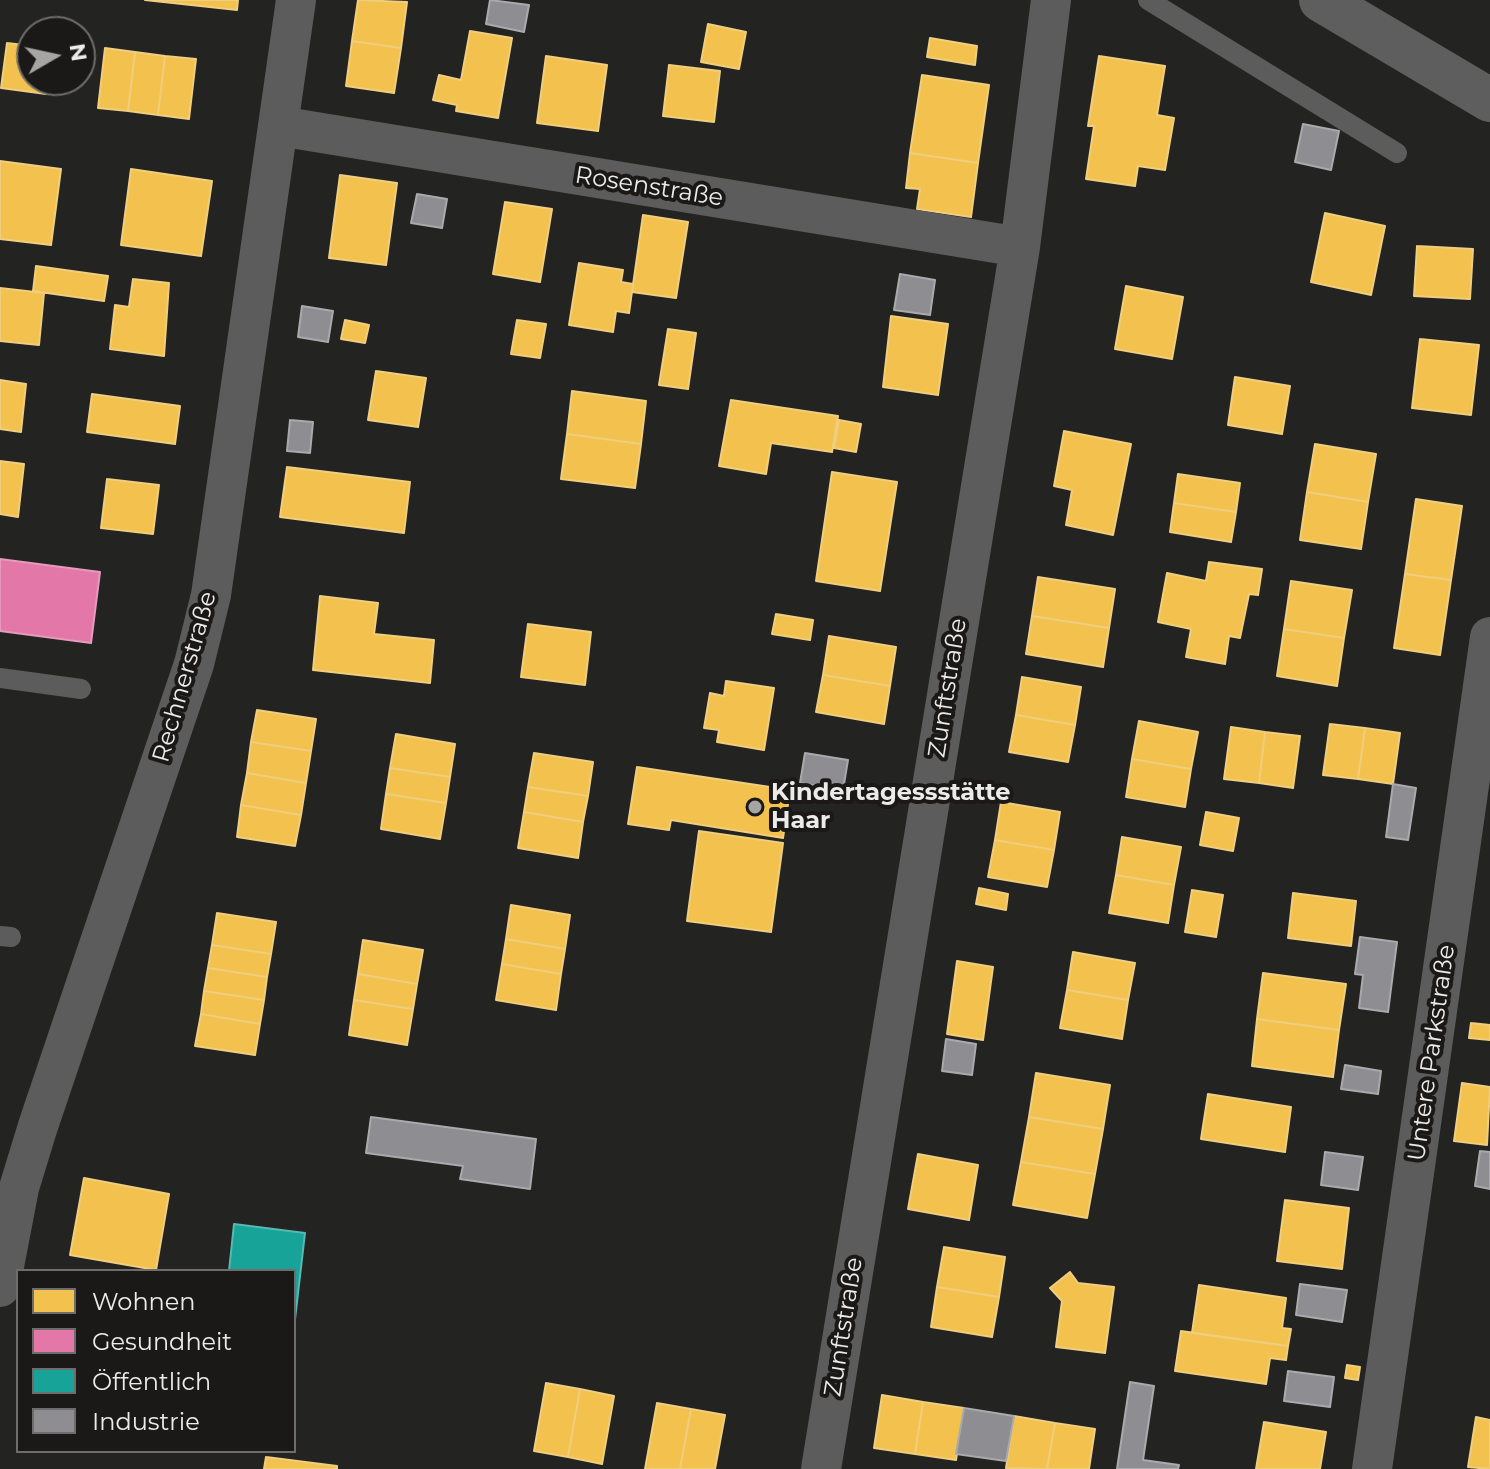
<!DOCTYPE html>
<html>
<head>
<meta charset="utf-8">
<style>
	body { margin:0 }
	#map { position:relative; width:1490px; height:1469px; overflow:hidden; background:#232322; font-family:Montserrat,sans-serif }
	canvas { display:block }
	.legend { position:absolute; left:16px; top:1269px; width:280px; height:184px; box-sizing:border-box; background:#1b1917; border:2px solid #6f6d6b; margin:0; padding:10px 14px; list-style:none; font-size:24px; color:#ecebea }
	.legend li { display:flex; align-items:center; gap:16px; height:40px }
	.legend b { width:40px; border:2px solid #6f6d6b }
	.north { position:absolute; left:16px; top:16px; width:80px; height:80px; box-sizing:border-box; background:#1b1917; border:2px solid #6f6d6b; border-radius:50%; rotate:81deg; font-size:22px; font-weight:700; line-height:32px; text-align:center; color:#ecebea }
	.north::after { content:''; display:block; margin:auto; width:28px; height:36px; background:#a6a5a4; clip-path:polygon(50% 0,100% 100%,50% 72%,0 100%) }
</style>
</head>
<body>
<div id="map">
<canvas width="1490" height="1469"></canvas>
<ul class="legend">
<li><b style="height:22px;background:#f2c14e"></b>Wohnen</li>
<li><b style="height:22px;background:#e377a8"></b>Gesundheit</li>
<li><b style="height:22px;background:#17a398"></b>Öffentlich</li>
<li><b style="height:22px;background:#8d8d92"></b>Industrie</li>
</ul>
<div class="north">N</div>
</div>
<script>
const context = document.querySelector('canvas').getContext('2d');
context.lineJoin = 'round';
function fillPath(path, color) { context.fillStyle = color; context.fill(path, 'evenodd'); }
const poly = rows => new Path2D(rows.map(r => 'M' + r).join(''));
function strokePath(path, color, width, dash) { context.strokeStyle = color; context.lineWidth = width; context.lineCap = dash ? 'butt' : 'round'; context.setLineDash(dash || []); context.stroke(path); }
function write(font, color, halo, rows, align = 'center') {
  context.font = font + ' Montserrat,sans-serif'; context.lineWidth = 8; context.setLineDash([]); context.textBaseline = 'middle'; context.strokeStyle = halo; context.fillStyle = color; for (const [text, x, y, turn = 0] of rows) {
    context.save(); context.translate(x, y); context.rotate((+turn || 0) * Math.PI / 180); context.textAlign = isNaN(turn) ? turn : align; if (halo) context.strokeText(text, 0, 0); context.fillText(text, 0, 0); context.restore();
  }
}
const homes = poly([
	[145,0,238,0,237,10,145,0],
	[358,0,407,2,401,48,352,41,358,0],
	[708,24,746,32,739,69,701,62,708,24],
	[470,31,512,38,498,118,456,111,457,105,433,100,439,75,461,80,470,31],
	[930,38,977,46,975,65,927,57,930,38],
	[352,41,401,48,394,93,346,86,352,41],
	[7,43,32,46,32,80,48,80,46,94,1,88,7,43],
	[105,48,135,52,128,111,98,108,105,48],
	[135,52,165,56,158,115,128,111,135,52],
	[165,56,196,59,189,119,158,115,165,56],
	[546,56,607,65,598,131,537,123,546,56],
	[1099,56,1165,66,1157,115,1174,118,1165,170,1138,166,1135,186,1086,179,1094,126,1088,126,1099,56],
	[669,65,720,71,714,122,663,116,669,65],
	[922,75,989,85,978,163,910,153,922,75],
	[910,153,978,163,971,217,917,209,920,189,906,188,910,153],
	[0,161,61,169,51,245,0,239,0,161],
	[131,169,212,181,201,256,121,245,131,169],
	[340,175,397,183,386,265,329,258,340,175],
	[505,202,552,209,540,282,493,274,505,202],
	[1325,213,1385,226,1371,295,1311,282,1325,213],
	[643,215,688,222,676,298,632,292,643,215],
	[1417,246,1473,249,1470,299,1414,296,1417,246],
	[579,263,623,270,621,282,633,284,629,313,616,311,613,332,569,325,579,263],
	[36,266,108,276,104,301,33,291,36,266],
	[133,279,169,283,164,356,110,349,115,305,129,307,133,279],
	[1126,286,1183,297,1172,359,1115,349,1126,286],
	[0,288,44,293,39,345,0,341,0,288],
	[891,316,948,324,938,395,883,387,891,316],
	[345,320,369,325,365,343,341,339,345,320],
	[517,320,546,324,540,358,511,354,517,320],
	[668,329,696,333,688,389,659,385,668,329],
	[1420,339,1479,345,1471,415,1412,408,1420,339],
	[376,371,426,378,418,427,368,420,376,371],
	[1235,377,1290,386,1282,434,1228,425,1235,377],
	[0,380,26,384,21,432,0,429,0,380],
	[572,391,646,401,641,444,567,434,572,391],
	[92,394,180,406,175,444,87,432,92,394],
	[731,400,838,416,832,452,771,443,766,474,719,466,731,400],
	[839,420,861,424,856,452,834,448,839,420],
	[1064,431,1131,444,1113,535,1066,525,1072,490,1054,486,1064,431],
	[567,434,641,444,635,488,561,479,567,434],
	[1315,444,1376,454,1368,502,1307,492,1315,444],
	[0,461,24,464,18,517,0,514,0,461],
	[287,467,410,482,404,533,280,517,287,467],
	[832,472,897,482,880,591,816,581,832,472],
	[1178,474,1240,483,1236,512,1174,503,1178,474],
	[107,479,159,485,153,534,101,528,107,479],
	[1307,492,1368,502,1361,549,1300,540,1307,492],
	[1416,499,1462,506,1451,580,1405,574,1416,499],
	[1174,503,1236,512,1231,542,1170,532,1174,503],
	[1209,562,1262,569,1258,595,1249,594,1240,638,1229,636,1225,664,1186,657,1191,629,1158,622,1167,573,1206,581,1209,562],
	[1405,574,1451,580,1440,655,1394,648,1405,574],
	[1038,577,1115,589,1109,628,1032,616,1038,577],
	[1291,581,1352,590,1344,638,1284,629,1291,581],
	[320,596,378,603,374,634,434,640,430,683,313,670,320,596],
	[776,614,813,620,810,640,772,634,776,614],
	[1032,616,1109,628,1103,667,1026,654,1032,616],
	[528,624,591,632,585,685,521,677,528,624],
	[1284,629,1344,638,1337,686,1277,676,1284,629],
	[829,636,896,647,890,686,823,675,829,636],
	[823,675,890,686,884,724,816,712,823,675],
	[1022,677,1081,687,1075,725,1016,715,1022,677],
	[726,681,774,688,764,750,717,742,719,730,704,728,710,693,724,696,726,681],
	[257,710,316,719,311,751,251,742,257,710],
	[1016,715,1075,725,1068,762,1009,752,1016,715],
	[1139,721,1198,732,1191,769,1132,759,1139,721],
	[1330,724,1365,728,1358,779,1323,775,1330,724],
	[1231,727,1265,732,1259,783,1224,779,1231,727],
	[1365,728,1400,733,1393,784,1358,779,1365,728],
	[1265,732,1300,736,1293,788,1259,783,1265,732],
	[396,734,455,744,450,777,390,768,396,734],
	[251,742,311,751,306,783,247,773,251,742],
	[534,753,593,762,588,796,528,787,534,753],
	[1132,759,1191,769,1185,807,1126,797,1132,759],
	[637,767,790,790,783,838,671,820,669,830,628,824,637,767],
	[390,768,450,777,446,803,386,794,390,768],
	[247,773,306,783,301,815,241,805,247,773],
	[528,787,588,796,583,822,524,812,528,787],
	[386,794,446,803,440,839,381,829,386,794],
	[1001,802,1060,812,1054,850,995,840,1001,802],
	[241,805,301,815,295,846,237,837,241,805],
	[524,812,583,822,578,858,518,848,524,812],
	[1206,812,1239,818,1233,851,1200,845,1206,812],
	[699,831,783,843,771,932,687,921,699,831],
	[1122,837,1181,847,1174,885,1116,875,1122,837],
	[995,840,1054,850,1047,887,988,877,995,840],
	[1116,875,1174,885,1168,923,1109,913,1116,875],
	[979,888,1008,894,1006,910,976,904,979,888],
	[1192,890,1223,895,1216,937,1185,932,1192,890],
	[1293,893,1356,901,1351,946,1288,938,1293,893],
	[511,905,570,915,565,949,506,939,511,905],
	[217,913,276,922,271,954,212,945,217,913],
	[506,939,565,949,561,974,502,964,506,939],
	[363,940,423,950,417,984,358,974,363,940],
	[212,945,271,954,267,977,208,968,212,945],
	[1073,952,1135,963,1128,1000,1067,990,1073,952],
	[957,961,993,967,983,1040,947,1034,957,961],
	[502,964,561,974,556,1010,496,1000,502,964],
	[208,968,267,977,264,1000,204,991,208,968],
	[1263,973,1346,984,1339,1030,1257,1019,1263,973],
	[358,974,417,984,413,1009,354,1000,358,974],
	[1067,990,1128,1000,1122,1039,1060,1028,1067,990],
	[204,991,264,1000,260,1024,201,1014,204,991],
	[354,1000,413,1009,407,1045,349,1035,354,1000],
	[201,1014,260,1024,255,1055,195,1046,201,1014],
	[1257,1019,1339,1030,1333,1077,1252,1066,1257,1019],
	[1471,1023,1490,1025,1490,1040,1469,1038,1471,1023],
	[1036,1073,1110,1085,1103,1129,1029,1117,1036,1073],
	[1462,1083,1490,1087,1487,1145,1454,1141,1462,1083],
	[1208,1094,1291,1107,1285,1152,1201,1139,1208,1094],
	[1029,1117,1103,1129,1095,1174,1021,1162,1029,1117],
	[918,1154,978,1165,969,1220,908,1209,918,1154],
	[1021,1162,1095,1174,1087,1218,1013,1205,1021,1162],
	[84,1178,169,1194,156,1270,70,1255,84,1178],
	[1285,1200,1349,1208,1342,1269,1277,1261,1285,1200],
	[944,1247,1005,1257,999,1297,937,1287,944,1247],
	[1070,1272,1078,1283,1114,1287,1105,1353,1056,1347,1062,1301,1050,1288,1070,1272],
	[1199,1285,1286,1298,1282,1328,1291,1329,1288,1346,1192,1333,1199,1285],
	[937,1287,999,1297,992,1337,931,1327,937,1287],
	[1181,1331,1288,1346,1286,1360,1270,1358,1266,1384,1175,1371,1181,1331],
	[1347,1365,1360,1367,1358,1380,1345,1378,1347,1365],
	[546,1383,580,1389,568,1457,534,1451,546,1383],
	[580,1389,614,1396,602,1464,568,1457,580,1389],
	[882,1395,923,1402,915,1454,874,1448,882,1395],
	[923,1402,964,1408,956,1460,915,1454,923,1402],
	[657,1403,691,1409,680,1469,645,1469,657,1403],
	[691,1409,725,1415,715,1469,680,1469,691,1409],
	[1014,1416,1055,1423,1047,1469,1006,1468,1014,1416],
	[1476,1417,1490,1420,1490,1469,1468,1467,1476,1417],
	[1264,1422,1326,1432,1320,1469,1256,1469,1264,1422],
	[1055,1423,1095,1429,1089,1469,1047,1469,1055,1423],
	[266,1457,337,1466,337,1469,264,1469,266,1457]
]);
fillPath(homes, '#f2c14e');
strokePath(homes, '#f0ce7d', 2);
const health = poly([
	[0,559,100,572,91,643,0,631,0,559]
]);
fillPath(health, '#e377a8');
strokePath(health, '#e69abc', 2);
const public = poly([
	[234,1224,305,1233,294,1328,294,1271,229,1271,234,1224]
]);
fillPath(public, '#17a398');
strokePath(public, '#57b9b1', 2);
const industry = poly([
	[490,0,529,5,524,32,486,24,490,0],
	[1303,124,1339,131,1331,170,1295,162,1303,124],
	[417,194,447,199,442,228,411,223,417,194],
	[900,274,935,280,930,315,894,310,900,274],
	[302,306,333,311,328,342,298,337,302,306],
	[290,420,313,422,310,453,287,451,290,420],
	[805,753,848,760,843,790,800,783,805,753],
	[1393,784,1416,788,1408,840,1386,837,1393,784],
	[1360,937,1397,942,1388,1012,1359,1008,1363,975,1355,974,1360,937],
	[946,1039,976,1044,972,1075,942,1071,946,1039],
	[1345,1065,1381,1071,1378,1094,1341,1089,1345,1065],
	[371,1117,536,1139,530,1189,460,1179,463,1166,366,1153,371,1117],
	[1480,1151,1490,1152,1490,1189,1475,1186,1480,1151],
	[1325,1152,1363,1157,1358,1190,1321,1185,1325,1152],
	[1300,1284,1347,1290,1342,1322,1296,1315,1300,1284],
	[1288,1371,1334,1377,1330,1407,1284,1401,1288,1371],
	[1130,1382,1154,1386,1143,1460,1179,1465,1178,1469,1117,1469,1130,1382],
	[964,1408,1014,1416,1006,1461,956,1454,964,1408]
]);
fillPath(industry, '#8d8d92');
strokePath(industry, '#aaa9ac', 2);
strokePath(poly([
	[1148,0,1397,153],
	[0,678,81,689],
	[0,936,11,937]
]), '#5c5c5c', 20);
strokePath(poly([
	[279,126,1020,247],
	[0,1287,19,1188,38,1126,194,664,211,595,296,0],
	[821,1469,1020,247,1051,0],
	[1372,1469,1490,637]
]), '#5c5c5c', 40);
strokePath(poly([
	[1321,0,1490,100]
]), '#5e5e5e', 44);
for (const [x, y, r, color] of [
	[755,807,8,"#a6a5a4"]
]) { const dot = new Path2D(); dot.arc(x, y, r, 0, 2 * Math.PI); context.fillStyle = color; context.fill(dot); strokePath(dot, '#1b1917', 3); }
write('24px', '#ecebea', '#1b1917', [
	["Rosenstraße",649,187,9],
	["Rechnerstraße",185,677,-74],
	["Zunftstraße",948,688,-81],
	["Untere Parkstraße",1432,1053,-82],
	["Zunftstraße",844,1327,-81]
]);
write('bold 24px', '#ecebea', '#1b1917', [
	["Kindertagessstätte",771,793],
	["Haar",771,821]
], 'left');
</script>
</body>
</html>
